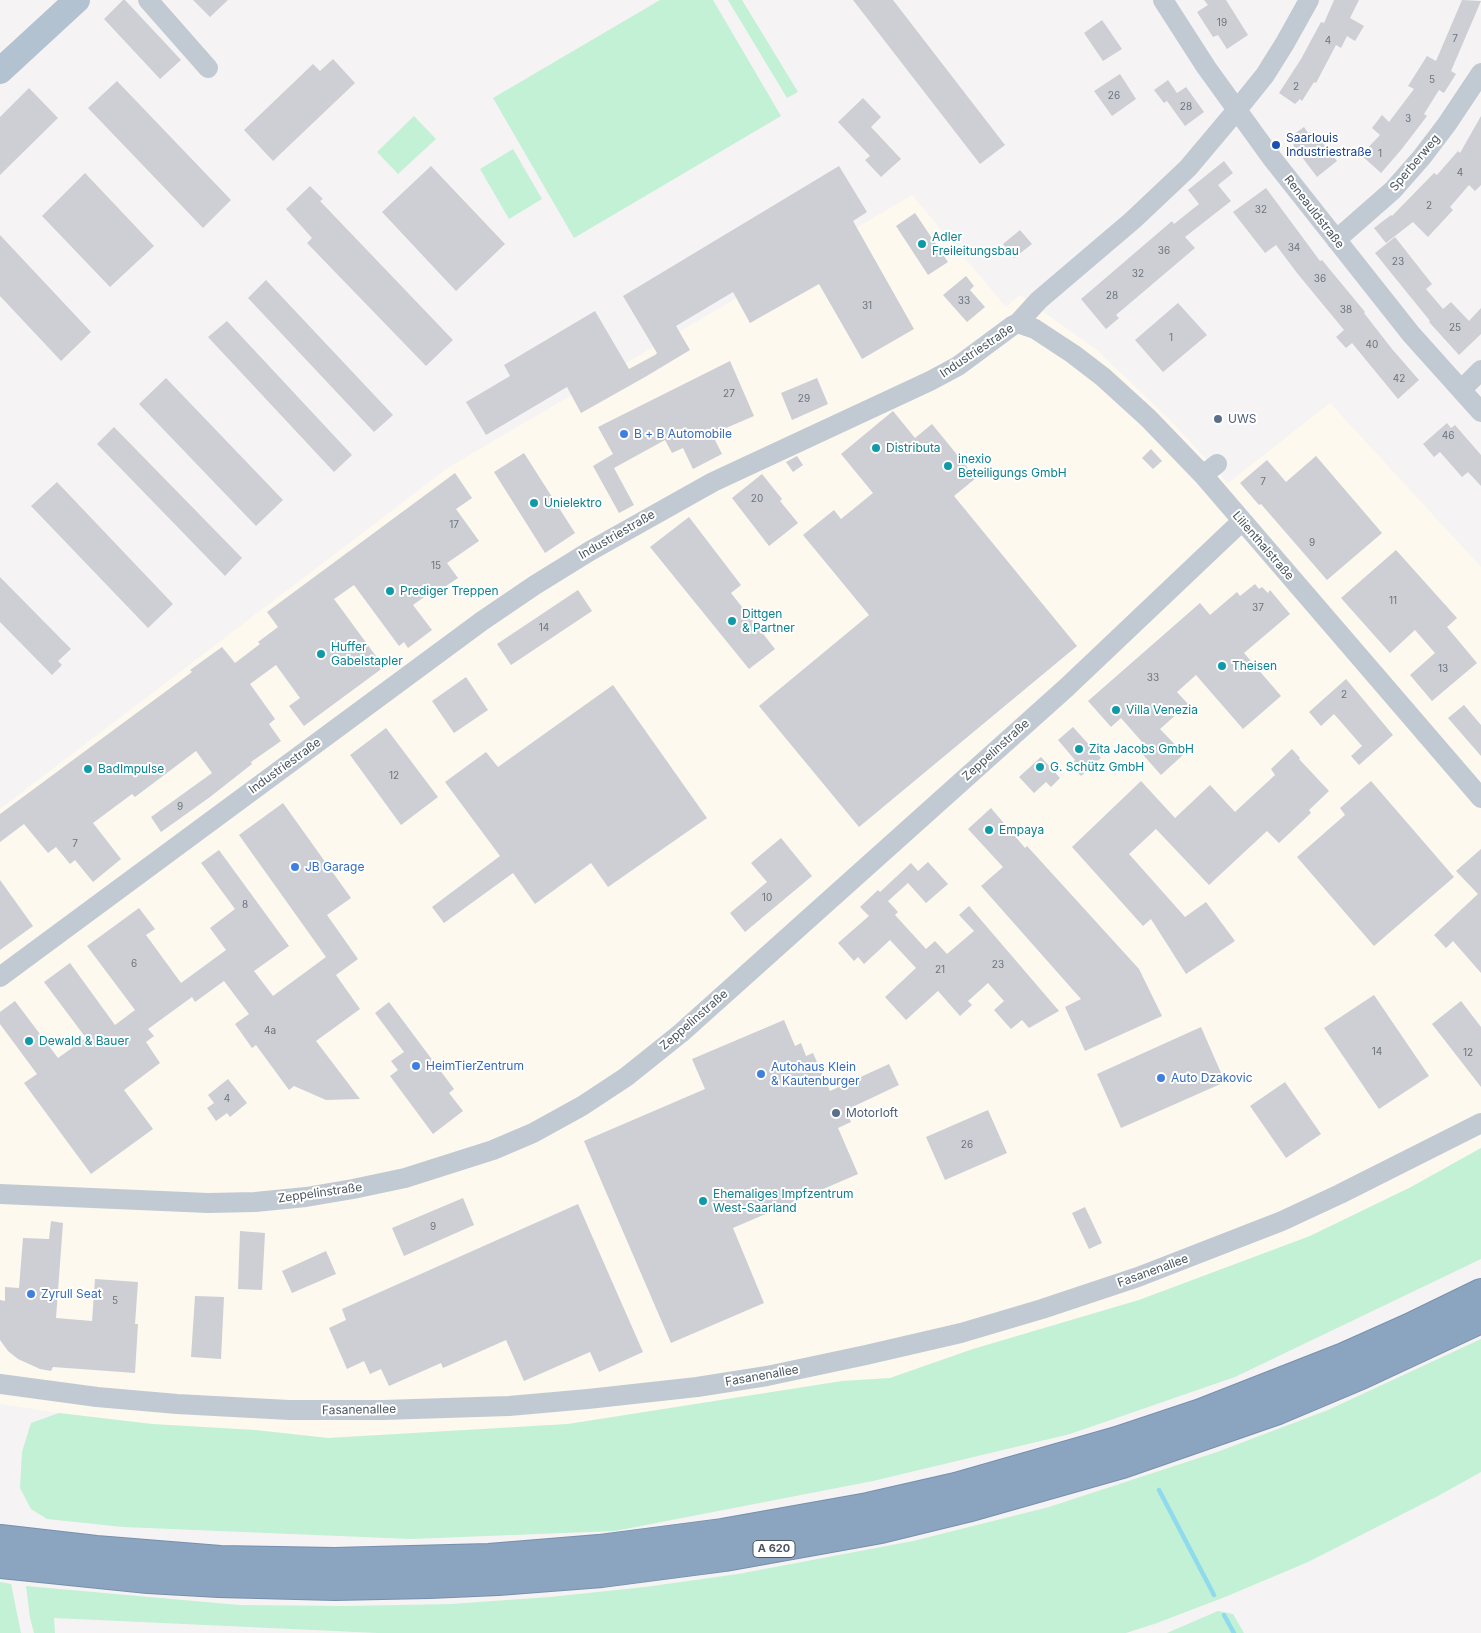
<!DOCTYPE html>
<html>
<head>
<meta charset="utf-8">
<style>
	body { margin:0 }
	canvas { display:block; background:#f5f3f3 }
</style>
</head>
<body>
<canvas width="1481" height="1633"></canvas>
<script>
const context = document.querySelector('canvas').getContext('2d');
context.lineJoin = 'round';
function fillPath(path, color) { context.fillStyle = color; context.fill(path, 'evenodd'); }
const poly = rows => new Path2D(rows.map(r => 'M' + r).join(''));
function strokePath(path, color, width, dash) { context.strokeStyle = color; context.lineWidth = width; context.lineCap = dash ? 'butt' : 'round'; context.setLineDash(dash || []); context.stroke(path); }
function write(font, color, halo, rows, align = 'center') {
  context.font = font + ' Inter,sans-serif'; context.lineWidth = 4; context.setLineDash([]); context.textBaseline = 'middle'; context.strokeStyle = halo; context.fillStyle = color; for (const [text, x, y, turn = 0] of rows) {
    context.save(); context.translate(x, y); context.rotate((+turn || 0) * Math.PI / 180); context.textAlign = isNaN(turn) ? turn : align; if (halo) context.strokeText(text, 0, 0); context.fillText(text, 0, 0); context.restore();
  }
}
fillPath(poly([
	[912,195,1006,307,1020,295,1097,350,1174,424,1228,483,1330,403,1481,567,1481,1148,1411,1187,1310,1236,1139,1300,973,1349,890,1378,842,1381,568,1424,328,1438,255,1430,152,1424,59,1413,0,1404,0,809,449,467]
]), '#fdf9ef');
fillPath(poly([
	[660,0,713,0,781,116,574,238,493,98],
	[728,0,742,0,798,92,787,98],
	[414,116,436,139,398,174,377,152],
	[513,149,542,199,509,219,480,169],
	[1481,1148,1481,1259,1235,1377,1070,1434,873,1481,615,1531,411,1539,123,1527,47,1519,31,1509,20,1488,22,1452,31,1423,59,1413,152,1424,255,1430,328,1438,568,1424,842,1381,890,1378,973,1349,1139,1300,1310,1236,1411,1187],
	[1481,1339,1481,1472,1438,1496,1308,1562,1225,1597,1157,1623,1126,1633,378,1633,54,1618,55,1633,34,1633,30,1618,26,1586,239,1605,346,1606,451,1604,550,1597,645,1587,738,1574,913,1541,1049,1507,1217,1452,1328,1410],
	[0,1582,11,1584,21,1633,0,1633],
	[1218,1611,1233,1614,1244,1633,1167,1633]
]), '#c3f1d5');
strokePath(poly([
	[1159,1490,1214,1595],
	[1224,1615,1234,1633]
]), '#90daee', 4.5);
fillPath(poly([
	[123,0,125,0,181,60,160,79,104,19],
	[193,0,228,0,210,17],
	[853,0,893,0,1005,145,980,164],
	[1204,0,1226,0,1248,35,1227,49,1218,35,1213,37,1197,12,1208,5],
	[1334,0,1359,0,1350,18,1364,26,1355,41,1347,36,1341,48,1336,45,1316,83,1314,82,1302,101,1300,99,1295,104,1279,93,1301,59,1321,22,1324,23],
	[1462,0,1481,1,1451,71,1456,74,1444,93,1439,90,1424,114,1427,116,1401,150,1381,173,1361,155,1380,135,1372,128,1382,115,1389,122,1414,89,1408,86,1427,56,1436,61],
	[1102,20,1122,49,1103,61,1084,33],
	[333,59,355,83,273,161,244,130,313,64,320,71],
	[1120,74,1136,99,1112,116,1094,91],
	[1168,80,1177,93,1186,87,1204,112,1185,126,1167,101,1164,103,1154,90],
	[117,81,231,200,203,228,88,108],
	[29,88,58,118,0,175,0,117],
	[863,98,881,117,871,127,901,159,881,177,865,160,870,156,838,122],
	[1481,116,1481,185,1475,191,1469,185,1450,207,1453,210,1428,237,1413,222,1386,243,1374,228,1391,215,1392,216,1434,173,1437,175,1458,151,1460,153],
	[1304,127,1308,133,1314,132,1337,161,1317,177,1293,145,1295,143,1290,137],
	[1224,161,1233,173,1218,185,1231,201,1185,237,1195,248,1116,315,1119,318,1106,329,1081,299,1172,221,1174,224,1199,204,1188,190],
	[431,166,505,244,456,291,382,212],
	[839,166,867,212,853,221,914,329,862,359,819,284,750,323,733,292,676,326,690,350,645,377,581,413,567,387,486,435,466,402,510,376,504,365,595,311,629,369,655,355,657,353,623,296],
	[85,173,154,246,110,287,42,216],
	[310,186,323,199,320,201,453,340,426,366,307,243,312,238,286,209],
	[1266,188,1320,261,1322,260,1365,312,1364,313,1392,349,1419,380,1398,399,1352,343,1346,348,1336,337,1344,330,1297,273,1276,245,1265,253,1233,212],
	[915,213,948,262,928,275,896,226],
	[1020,230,1032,244,1014,258,1003,244],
	[0,235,91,332,61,361,0,296],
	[1395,237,1432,284,1426,289,1443,309,1451,302,1469,321,1481,308,1481,334,1459,355,1429,322,1430,321,1375,253],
	[966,276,974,286,970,290,985,307,967,322,943,295],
	[266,280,393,415,374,432,248,298],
	[1178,303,1207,335,1163,372,1135,340],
	[227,321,352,455,334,472,208,337],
	[730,361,754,416,712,434,722,454,693,469,683,448,672,453,665,440,614,468,634,505,619,513,593,466,613,454,598,427],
	[166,378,283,500,256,526,139,404],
	[817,378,828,404,792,420,781,393],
	[893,411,915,438,932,424,976,478,954,496,1077,646,859,827,759,706,869,615,803,535,834,510,841,519,873,493,841,454],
	[1447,423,1451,428,1455,425,1481,455,1481,486,1468,472,1462,477,1440,452,1434,457,1423,444],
	[114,427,242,558,225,576,97,444],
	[1151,449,1162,461,1153,469,1142,458],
	[524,453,575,533,545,553,494,472],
	[797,456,803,465,793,472,786,462],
	[1316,456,1382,533,1327,580,1261,504,1259,505,1240,483,1267,460,1286,482],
	[455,473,472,498,456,509,479,541,447,563,458,578,440,590,438,587,413,605,432,630,408,648,404,642,399,646,354,585,334,599,384,667,304,726,289,706,300,698,276,665,250,684,275,719,269,724,281,741,251,762,252,764,210,797,161,832,151,817,212,773,196,751,135,797,132,794,93,823,121,859,93,882,75,860,70,864,56,847,48,853,24,824,0,842,0,814,192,672,190,670,222,647,235,663,260,644,258,642,278,627,267,612],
	[762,474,782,499,780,501,798,523,769,546,732,498],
	[57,482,173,604,148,628,31,506],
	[689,517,741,585,731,593,775,649,749,669,650,547],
	[1396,550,1457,618,1447,627,1477,663,1432,701,1410,675,1435,653,1415,630,1390,653,1341,598],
	[0,577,71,649,58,661,62,665,52,675,0,622],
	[1255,584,1259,589,1262,587,1268,593,1270,590,1290,614,1244,653,1281,696,1243,729,1196,675,1177,692,1188,704,1160,729,1184,754,1161,775,1137,748,1143,743,1121,718,1111,727,1088,701,1200,603,1210,615,1237,592,1240,596],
	[578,590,592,611,511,665,497,644],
	[466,677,488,710,454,733,432,701],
	[1346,679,1393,735,1359,765,1351,756,1362,746,1334,714,1321,726,1309,712],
	[613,685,707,818,608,887,591,863,535,904,513,873,444,923,432,907,500,856,445,782,486,752,498,767],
	[1464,705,1481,725,1481,756,1448,718],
	[1073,727,1101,758,1081,776,1071,764,1075,760,1058,740],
	[386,728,438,797,401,825,350,755],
	[1292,749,1300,758,1299,759,1329,791,1309,810,1311,813,1279,843,1267,831,1209,885,1156,829,1129,854,1185,917,1206,902,1235,941,1186,974,1151,919,1143,926,1072,847,1141,781,1175,818,1210,785,1235,812,1275,775,1271,769],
	[1041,757,1060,778,1051,787,1046,782,1034,793,1019,777],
	[1371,781,1454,877,1374,946,1297,857,1345,815,1340,808],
	[283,803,351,898,327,915,358,959,336,975,360,1009,316,1041,360,1099,326,1100,294,1086,289,1090,256,1045,252,1048,235,1024,249,1014,224,981,195,1002,192,997,148,1029,154,1036,146,1042,160,1063,124,1090,153,1129,91,1174,24,1083,37,1074,0,1024,0,1012,15,1001,58,1058,86,1038,44,982,70,963,115,1025,135,1010,87,946,139,908,155,929,146,935,181,983,226,950,210,928,235,909,201,863,219,850,289,946,254,971,273,996,326,957,239,835],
	[991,808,1025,848,1027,846,1139,969,1162,1016,1085,1051,1065,1007,1081,999,981,886,1003,867,968,829],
	[781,838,812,876,745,932,730,913,767,882,751,863],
	[1481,849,1481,973,1453,941,1446,948,1434,935,1478,894,1456,871],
	[928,862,948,884,926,903,908,883,888,901,898,912,895,915,926,949,935,941,947,954,974,931,959,915,969,906,1059,1011,1029,1028,1022,1020,1011,1029,994,1010,1004,1001,988,983,968,1001,972,1005,960,1016,938,991,906,1020,885,997,916,968,890,940,864,964,858,957,854,961,838,943,869,916,860,907,878,890,880,892,911,863,918,871],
	[0,880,33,926,0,950],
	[1374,995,1429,1076,1379,1109,1324,1028],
	[1461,1001,1481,1027,1481,1087,1432,1024],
	[389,1002,454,1089,449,1093,463,1111,433,1134,390,1076,398,1070,391,1061,404,1052,375,1013],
	[784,1020,795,1046,801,1043,806,1056,813,1053,830,1091,889,1064,899,1085,846,1110,851,1122,838,1128,858,1174,733,1228,764,1303,671,1343,584,1141,705,1089,692,1059],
	[1201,1027,1225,1082,1121,1128,1097,1074],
	[228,1079,247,1103,230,1117,227,1113,216,1121,207,1108,214,1103,208,1095],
	[1285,1082,1321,1134,1286,1158,1250,1106],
	[988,1110,1007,1153,945,1180,926,1137],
	[463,1198,474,1225,404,1256,392,1228],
	[578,1204,643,1352,599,1372,590,1352,524,1381,506,1340,443,1368,441,1363,389,1386,381,1369,370,1374,364,1361,347,1369,329,1328,346,1320,342,1309],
	[1085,1207,1102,1243,1089,1249,1072,1213],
	[51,1221,63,1223,56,1318,92,1321,95,1279,138,1282,135,1324,138,1324,135,1373,53,1367,51,1371,40,1369,18,1359,8,1351,0,1340,0,1300,5,1301,5,1287,19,1288,23,1238,49,1239],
	[240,1231,265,1233,262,1290,238,1289],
	[326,1251,336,1274,292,1293,282,1271],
	[195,1296,224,1297,221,1359,191,1357]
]), '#cdcfd5');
const highway = poly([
	[0,1539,96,1550,220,1560,334,1562,489,1558,599,1549,722,1533,868,1507,956,1487,1117,1441,1201,1413,1344,1357,1409,1328,1481,1293],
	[0,1564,148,1579,219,1583,335,1586,429,1584,498,1581,602,1573,725,1557,881,1529,967,1508,1122,1464,1278,1410,1361,1375,1481,1319]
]);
strokePath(highway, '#7690ad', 30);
strokePath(poly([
	[148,0,208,68],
	[1163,0,1206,67,1271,157,1411,334,1481,412],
	[1336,240,1393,190,1422,157,1447,124,1481,73],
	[1018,323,1035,329,1073,354,1103,377,1148,418,1203,475,1481,798],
	[1461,390,1481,370],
	[1203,475,1217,464],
	[0,977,482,621,535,585,590,551,713,482,930,381,958,366,1012,326,1018,323,1039,300,1133,220,1188,168,1236,111,1265,75,1285,43,1309,0],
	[0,1194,208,1203,255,1202,306,1197,353,1189,405,1178,493,1150,533,1133,582,1106,626,1077,681,1033,1066,688,1241,522],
	[0,1384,97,1397,177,1404,289,1410,383,1410,509,1406,588,1399,697,1387,767,1376,866,1355,961,1333,1042,1309,1138,1277,1282,1221,1340,1194,1481,1123]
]), '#c1cad2', 20);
strokePath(poly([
	[0,71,77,0]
]), '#b3c2d1', 26);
strokePath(highway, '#8ba5c1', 28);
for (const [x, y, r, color] of [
	[1276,145,5,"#1a4fb4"],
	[922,244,5,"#0f9aa8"],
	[1218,419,5,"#5c6f8a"],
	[624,434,5,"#3f7fe0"],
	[876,448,5,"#0f9aa8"],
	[948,466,5,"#0f9aa8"],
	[534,503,5,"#0f9aa8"],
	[390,591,5,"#0f9aa8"],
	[732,621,5,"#0f9aa8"],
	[321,654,5,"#0f9aa8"],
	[1222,666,5,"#0f9aa8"],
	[1116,710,5,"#0f9aa8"],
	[1079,749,5,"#0f9aa8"],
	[1040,767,5,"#0f9aa8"],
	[88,769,5,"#0f9aa8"],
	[989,830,5,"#0f9aa8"],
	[295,867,5,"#3f7fe0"],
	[29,1041,5,"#0f9aa8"],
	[416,1066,5,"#3f7fe0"],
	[761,1074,5,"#3f7fe0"],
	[1161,1078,5,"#3f7fe0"],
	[836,1113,5,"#5c6f8a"],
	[703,1201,5,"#0f9aa8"],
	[31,1294,5,"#3f7fe0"]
]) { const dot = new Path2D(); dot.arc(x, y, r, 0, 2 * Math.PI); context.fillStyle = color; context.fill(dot); strokePath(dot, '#fff', 2); }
write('10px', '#6b747e', null, [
	["19",1222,23],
	["7",1455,39],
	["4",1328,41],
	["5",1432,80],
	["2",1296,87],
	["26",1114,96],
	["28",1186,107],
	["3",1408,119],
	["1",1380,154],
	["4",1460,173],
	["2",1429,206],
	["32",1261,210],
	["34",1294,248],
	["36",1164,251],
	["23",1398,262],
	["32",1138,274],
	["36",1320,279],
	["28",1112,296],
	["33",964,301],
	["31",867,306],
	["38",1346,310],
	["25",1455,328],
	["1",1171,338],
	["40",1372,345],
	["42",1399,379],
	["27",729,394],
	["29",804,399],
	["46",1448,436],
	["7",1263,482],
	["20",757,499],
	["17",454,525],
	["9",1312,543],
	["15",436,566],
	["11",1393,601],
	["37",1258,608],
	["14",544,628],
	["13",1443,669],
	["33",1153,678],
	["2",1344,695],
	["12",394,776],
	["9",180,807],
	["7",75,844],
	["10",767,898],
	["8",245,905],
	["6",134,964],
	["23",998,965],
	["21",940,970],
	["4a",270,1031],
	["14",1377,1052],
	["12",1468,1053],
	["4",227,1099],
	["26",967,1145],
	["9",433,1227],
	["5",115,1301]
]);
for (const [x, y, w] of [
	[774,1549,42]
]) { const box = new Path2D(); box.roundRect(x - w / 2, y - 8.5, w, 17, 4); context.fillStyle = '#fff'; context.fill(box); strokePath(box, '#4a5661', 1); }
write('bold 11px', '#4a5661', null, [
	["A 620",774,1549]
]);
write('12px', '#164399', '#fff', [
	["Saarlouis",1286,138],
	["Industriestraße",1286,152]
], 'left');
write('12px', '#4a5661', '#fff', [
	["Sperberweg",1415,163,-50],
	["Reneauldstraße",1314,212,52],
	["Industriestraße",977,351,-34],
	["Industriestraße",617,535,-30],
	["Lilienthalstraße",1263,546,49],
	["Zeppelinstraße",996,750,-42],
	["Industriestraße",285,766,-36],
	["Zeppelinstraße",694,1020,-41],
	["Zeppelinstraße",320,1193,-8],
	["Fasanenallee",1153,1271,-20],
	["Fasanenallee",762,1376,-10],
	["Fasanenallee",359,1410,-1]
]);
write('12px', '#0d838f', '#fff', [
	["Adler",932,237],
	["Freileitungsbau",932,251],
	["Distributa",886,448],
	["inexio",958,459],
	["Beteiligungs GmbH",958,473],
	["Unielektro",544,503],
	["Prediger Treppen",400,591],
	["Dittgen",742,614],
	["& Partner",742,628],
	["Huffer",331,647],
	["Gabelstapler",331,661],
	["Theisen",1232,666],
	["Villa Venezia",1126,710],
	["Zita Jacobs GmbH",1089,749],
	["G. Schütz GmbH",1050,767],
	["BadImpulse",98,769],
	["Empaya",999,830],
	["Dewald & Bauer",39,1041],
	["Ehemaliges Impfzentrum",713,1194],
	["West-Saarland",713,1208]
], 'left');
write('12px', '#4e5e75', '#fff', [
	["UWS",1228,419],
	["Motorloft",846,1113]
], 'left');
write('12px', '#366cbe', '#fff', [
	["B + B Automobile",634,434],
	["JB Garage",305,867],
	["HeimTierZentrum",426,1066],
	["Autohaus Klein",771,1067],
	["& Kautenburger",771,1081],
	["Auto Dzakovic",1171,1078],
	["Zyrull Seat",41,1294]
], 'left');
</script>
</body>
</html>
